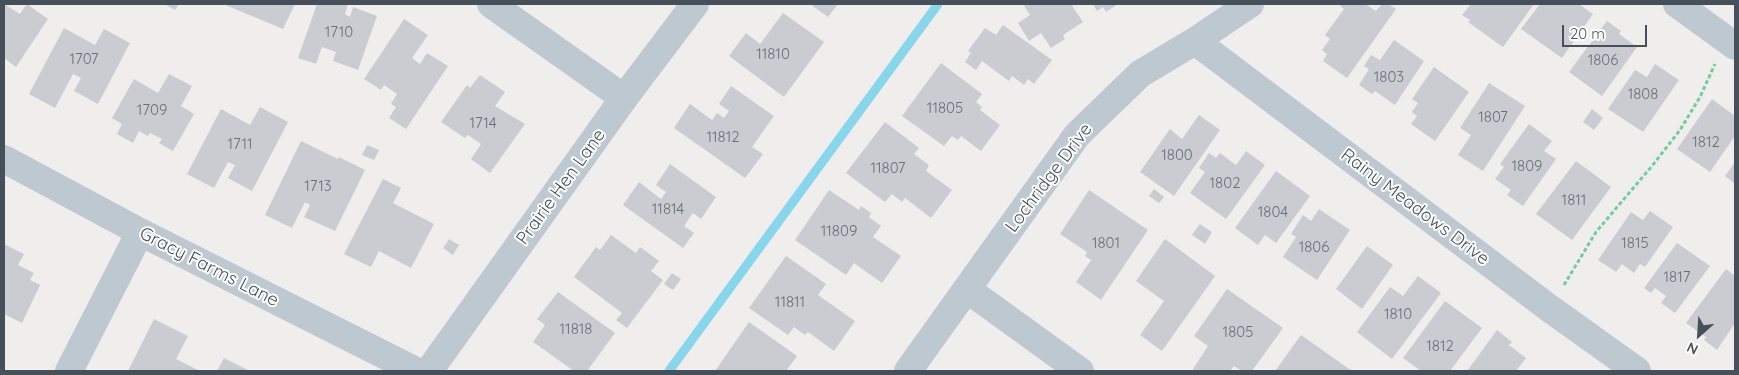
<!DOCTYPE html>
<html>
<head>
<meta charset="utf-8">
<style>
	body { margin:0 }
	#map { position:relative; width:1739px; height:375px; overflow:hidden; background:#f0eded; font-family:Quicksand,sans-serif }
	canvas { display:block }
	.frame { position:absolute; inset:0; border:5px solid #46505a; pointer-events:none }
	.north { position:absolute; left:1674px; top:310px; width:50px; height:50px; -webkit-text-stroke:4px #fff; paint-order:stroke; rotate:206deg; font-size:14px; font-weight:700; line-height:20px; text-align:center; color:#46505a }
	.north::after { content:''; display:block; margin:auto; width:18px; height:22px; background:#46505a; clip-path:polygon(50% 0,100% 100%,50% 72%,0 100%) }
	.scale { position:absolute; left:1562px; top:25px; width:85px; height:22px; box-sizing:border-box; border:2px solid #46505a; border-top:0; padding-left:6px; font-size:15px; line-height:18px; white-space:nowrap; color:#46505a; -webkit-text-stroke:4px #fff; paint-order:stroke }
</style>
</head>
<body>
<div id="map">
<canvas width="1739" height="375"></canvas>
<div class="frame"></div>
<div class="north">N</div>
<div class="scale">20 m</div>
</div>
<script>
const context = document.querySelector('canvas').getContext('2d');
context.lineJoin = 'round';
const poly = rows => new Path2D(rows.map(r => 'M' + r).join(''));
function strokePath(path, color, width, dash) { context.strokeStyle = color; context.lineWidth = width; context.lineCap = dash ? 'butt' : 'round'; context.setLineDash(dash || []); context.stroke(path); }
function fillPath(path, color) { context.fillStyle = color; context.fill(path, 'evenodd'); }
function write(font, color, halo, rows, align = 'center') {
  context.font = font + ' Quicksand,sans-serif'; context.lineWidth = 4; context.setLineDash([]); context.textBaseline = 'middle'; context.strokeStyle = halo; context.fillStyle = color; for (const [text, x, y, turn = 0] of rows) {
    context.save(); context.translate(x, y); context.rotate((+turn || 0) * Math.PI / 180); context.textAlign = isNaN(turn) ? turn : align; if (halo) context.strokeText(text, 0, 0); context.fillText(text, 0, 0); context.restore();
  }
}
strokePath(poly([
	[669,371,938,4]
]), '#88d6eb', 9);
fillPath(poly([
	[4,4,20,14,27,4,48,19,16,67,4,58],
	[164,4,179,4,175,10],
	[223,4,295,4,283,29],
	[317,4,348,4,345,14,350,17,353,7,377,16,358,70,333,61,336,52,322,47,316,64,298,58],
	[810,4,838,4,828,17],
	[1023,4,1071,4,1083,22,1063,35,1065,39,1051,48,1041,33,1029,41,1018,23,1030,15],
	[1093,4,1118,4,1106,12,1103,7,1097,11],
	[1338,4,1365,4,1376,11,1382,4,1388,4,1396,9,1347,78,1323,61,1327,54,1322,50,1330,39,1325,35,1344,9],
	[1471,4,1534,4,1503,47,1468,22,1470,20,1462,15],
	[1540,4,1579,4,1593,14,1562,58,1521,29],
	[783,13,824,42,784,97,729,56,746,33,760,44],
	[404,19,428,35,412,58,420,64,427,53,448,66,406,129,389,118,396,107,391,104,397,94,384,85,381,90,364,79],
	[1607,21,1621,31,1619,34,1637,47,1602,96,1569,72],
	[1003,25,1052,60,1034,84,1028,79,1024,85,1012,76,1009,81,982,61,976,70,965,62,971,53,968,51,985,28,996,35],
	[64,28,95,45,104,29,130,43,98,104,74,91,81,78,73,74,55,108,29,94],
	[1394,40,1424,61,1395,105,1375,91,1372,94,1359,85,1369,69,1364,66,1371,55,1380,60],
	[941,63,982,94,976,102,982,107,980,110,1000,125,981,151,961,136,958,140,952,136,944,146,902,116],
	[1655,64,1679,80,1643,132,1608,109,1635,70,1647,77],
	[1434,67,1469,92,1435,141,1411,124,1417,116,1412,112,1418,103,1412,99],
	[169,74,192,86,181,106,194,114,173,151,159,143,162,139,150,133,148,136,139,131,133,143,117,134,122,124,112,118,134,79,158,93],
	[480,75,505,92,495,106,525,124,490,173,471,159,481,144,468,135,465,138,441,122,467,85,470,88],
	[1489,83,1525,106,1483,171,1458,155,1471,135,1460,128],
	[731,86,774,116,752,147,763,154,745,178,674,128,690,104,712,120,717,113,724,118,729,111,719,104],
	[1712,99,1735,116,1735,136,1710,172,1677,149],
	[260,107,288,122,252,191,228,178,235,165,228,162,214,188,187,174,221,109,250,125],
	[1592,109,1603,118,1594,130,1583,122],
	[1199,115,1220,130,1174,196,1140,172,1170,129,1182,139],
	[885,122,919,148,914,154,929,165,926,171,952,190,931,218,905,198,902,202,892,194,885,202,846,173],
	[1529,124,1552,141,1544,151,1556,159,1523,206,1507,195,1511,190,1495,179,1504,167,1500,164],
	[301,141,338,159,339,157,365,170,335,231,304,217,310,205,305,202,292,228,265,215],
	[367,145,379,150,374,160,362,155],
	[1246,151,1265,165,1226,219,1190,193,1205,172,1199,168,1209,153,1216,158,1220,153,1236,165],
	[1576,161,1611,187,1572,240,1536,214],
	[1735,162,1735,184,1725,176],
	[670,164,716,197,701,219,693,213,684,226,694,233,683,248,623,205,639,182,661,199,666,192,656,185],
	[1276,171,1310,196,1276,243,1265,235,1258,245,1235,228],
	[383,179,401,188,393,203,434,224,411,268,379,251,371,267,344,254],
	[1154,189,1164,197,1159,203,1149,196],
	[829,190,859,210,861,206,871,213,869,217,881,226,873,237,901,256,882,283,854,263,846,275,795,240],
	[1089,190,1148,230,1101,300,1076,282,1091,260,1085,256,1087,252,1060,234],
	[1319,209,1350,230,1317,280,1283,257,1296,237,1291,234,1303,215,1311,221],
	[1650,211,1673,227,1645,267,1640,264,1634,273,1622,264,1616,272,1598,260,1631,212,1643,220],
	[1200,224,1212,232,1205,244,1192,235],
	[611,235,636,253,640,247,659,261,651,271,663,280,627,328,616,320,622,313,574,277,596,247,600,250],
	[449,239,459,245,453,255,443,248],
	[1165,239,1215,276,1162,351,1140,335,1164,301,1136,281],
	[1677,243,1710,266,1675,313,1661,303,1666,296,1655,288,1651,293,1644,288],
	[4,244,24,254,18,265,34,273,30,280,40,285,22,323,4,314],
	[1367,246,1393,265,1362,309,1336,289],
	[786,256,826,284,818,295,855,321,834,351,808,332,805,335,794,327,788,335,749,308],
	[1726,269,1735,276,1735,323,1717,350,1704,340,1706,337,1686,323],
	[672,273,681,279,673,290,664,284],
	[1418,276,1441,293,1392,359,1357,332,1390,287,1403,296],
	[1227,289,1283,328,1252,371,1242,371,1234,366,1230,371,1196,371,1193,369,1208,346,1194,336],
	[558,292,615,333,587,371,574,371,533,342,545,325,537,319],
	[1445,301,1482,328,1450,371,1421,371,1403,358],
	[154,319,188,336,176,359,200,371,128,371],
	[749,322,797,356,786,371,715,371],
	[1497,330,1512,342,1509,345,1526,358,1516,371,1467,371],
	[1301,335,1352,371,1275,371],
	[224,358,250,371,217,371]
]), '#caccd2');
strokePath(poly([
	[1564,285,1596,232,1652,166,1680,130,1700,97,1715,64]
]), '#73cca1', 3, [4, 2.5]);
strokePath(poly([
	[491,4,624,98],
	[1677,4,1735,46],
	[1195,41,1549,308,1637,371],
	[4,159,140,232,416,371],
	[968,290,1080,371],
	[69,371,140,232],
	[429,371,624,98,695,4],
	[908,371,1077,135,1140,74,1195,41,1250,4]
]), '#bec8d0', 28);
write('15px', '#676f78', null, [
	["1710",339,32],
	["11810",773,54],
	["1707",84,59],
	["1806",1603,60],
	["1803",1389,77],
	["1808",1643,94],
	["11805",945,108],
	["1709",152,110],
	["1807",1493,117],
	["1714",483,123],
	["11812",723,137],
	["1812",1706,142],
	["1711",240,144],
	["1800",1177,155],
	["1809",1527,166],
	["11807",888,168],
	["1802",1225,183],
	["1713",318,186],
	["1811",1574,200],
	["11814",668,209],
	["1804",1273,212],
	["11809",839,231],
	["1801",1106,243],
	["1815",1635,243],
	["1806",1314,247],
	["1817",1677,277],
	["11811",790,302],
	["1810",1398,314],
	["11818",576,329],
	["1805",1238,332],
	["1812",1440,346]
]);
write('18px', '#46505a', '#fff', [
	["Lochridge Drive",1049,178,-53],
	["Prairie Hen Lane",561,187,-54],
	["Rainy Meadows Drive",1415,207,37],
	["Gracy Farms Lane",209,267,27]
]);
</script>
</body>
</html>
